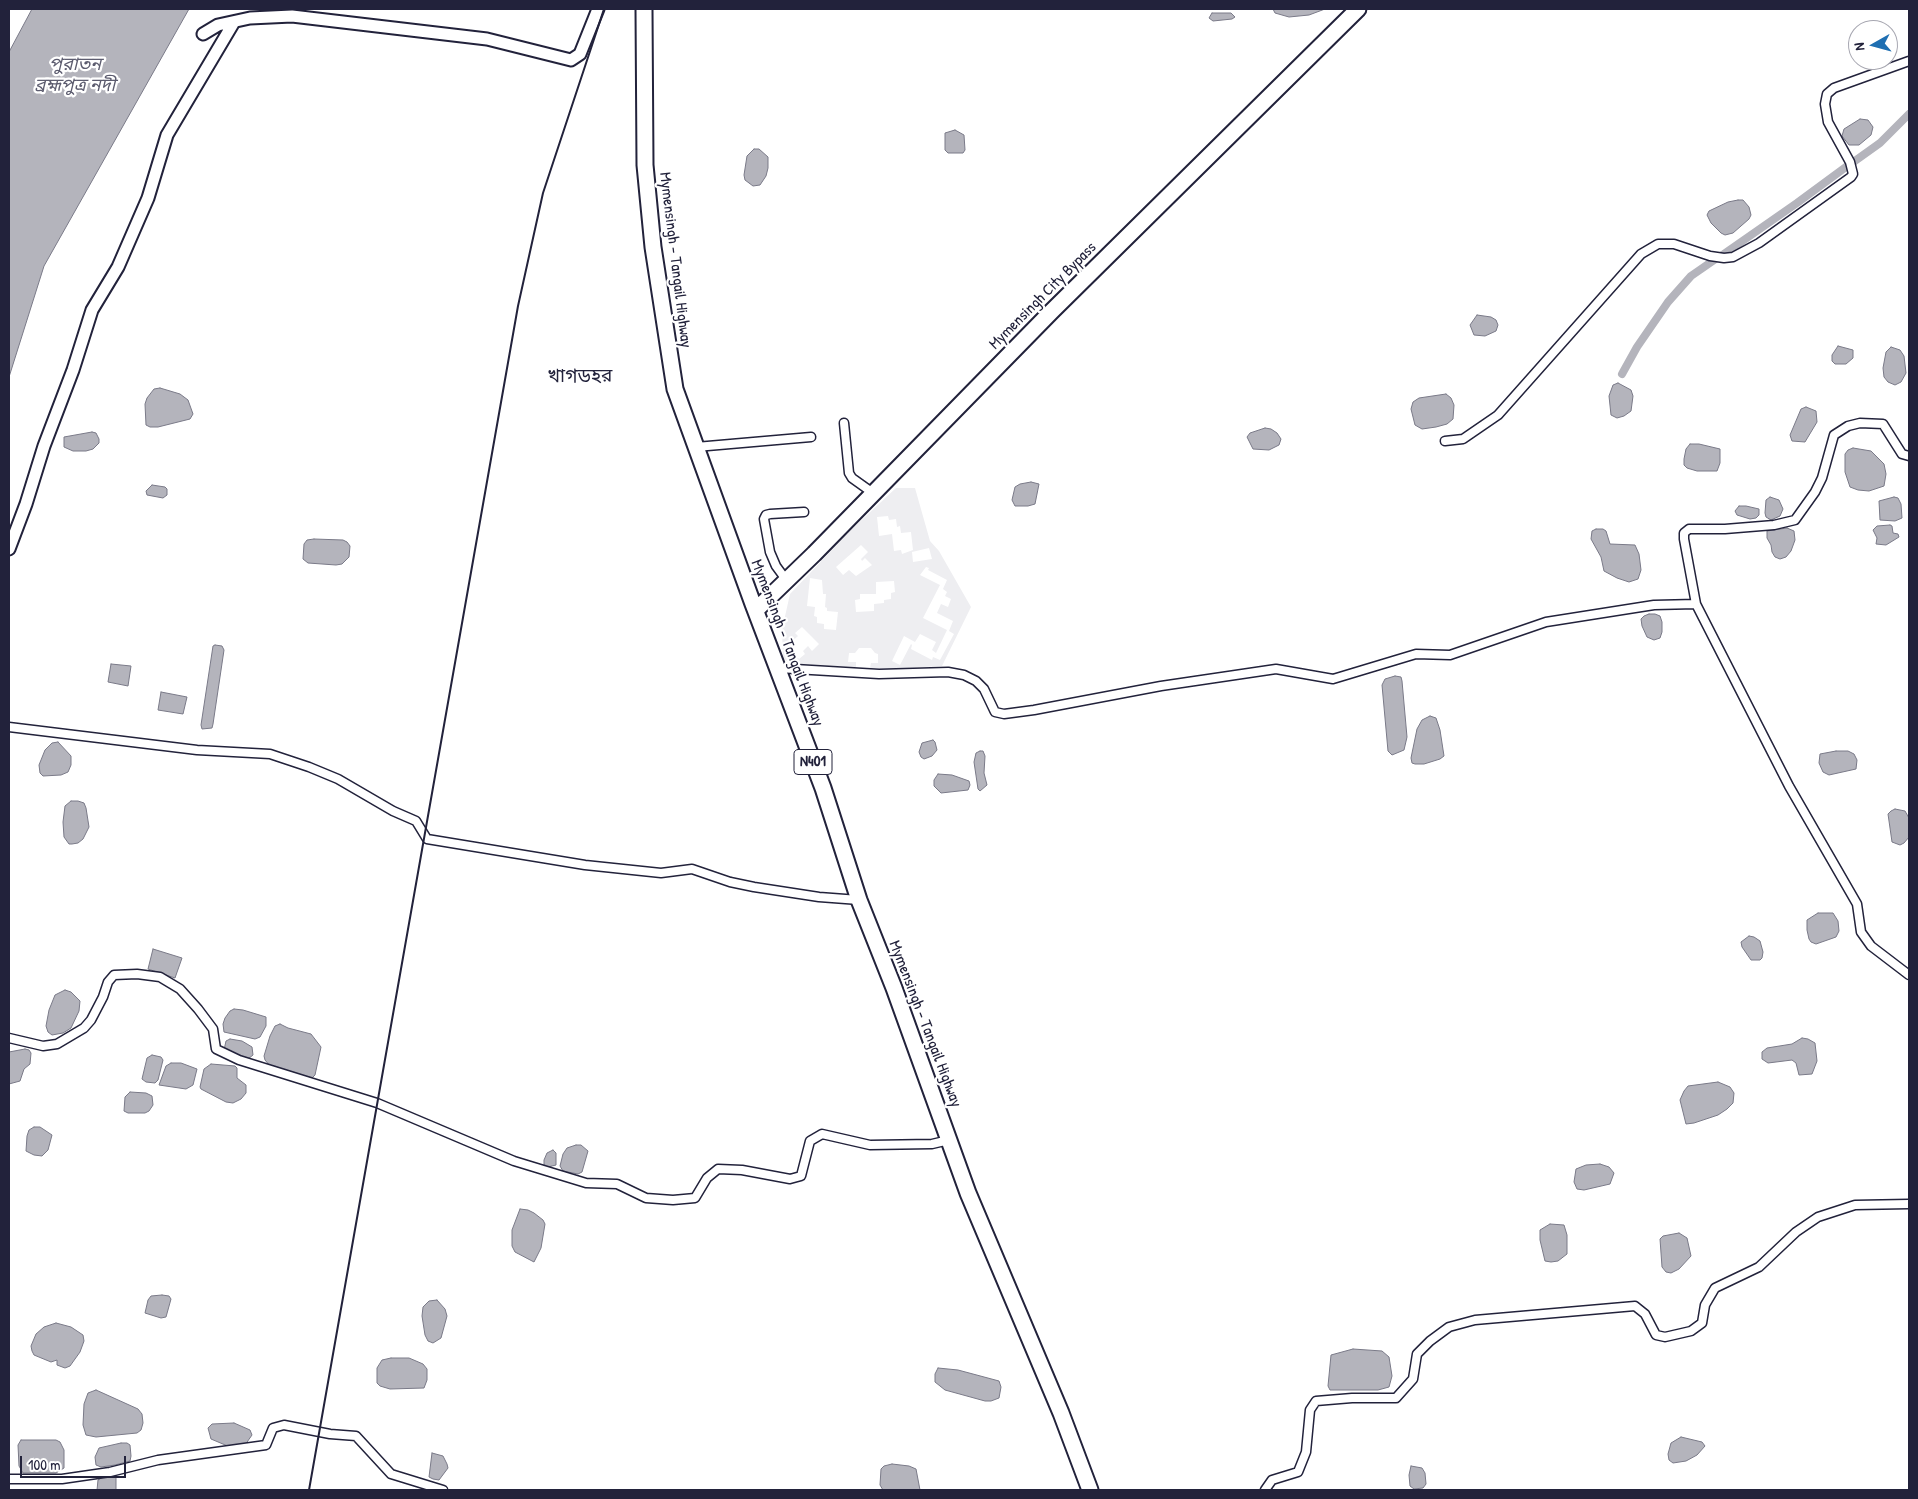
<!DOCTYPE html>
<html>
<head>
<meta charset="utf-8">
<style>
	body { margin:0 }
	#map { position:relative; width:1918px; height:1499px; overflow:hidden; background:#fff; font-family:"Patrick Hand",sans-serif }
	canvas { display:block }
	.frame { position:absolute; inset:0; border:10px solid #22223b; pointer-events:none }
	.north { position:absolute; left:1848px; top:20px; width:50px; height:50px; box-sizing:border-box; background:#fff; border:1px solid #a7a7b1; border-radius:50%; rotate:263deg; font-size:14px; font-weight:700; line-height:20px; text-align:center; color:#22223b }
	.north::after { content:''; display:block; margin:auto; width:18px; height:22px; background:#1f6fb2; clip-path:polygon(50% 0,100% 100%,50% 72%,0 100%) }
	.scale { position:absolute; left:20px; top:1456px; width:106px; height:22px; box-sizing:border-box; border:2px solid #22223b; border-top:0; padding-left:6px; font-size:15px; line-height:18px; white-space:nowrap; color:#22223b; -webkit-text-stroke:4px #fff; paint-order:stroke }
</style>
</head>
<body>
<div id="map">
<canvas width="1918" height="1499"></canvas>
<div class="frame"></div>
<div class="north">N</div>
<div class="scale">100 m</div>
</div>
<script>
const context = document.querySelector('canvas').getContext('2d');
context.lineJoin = 'round';
function fillPath(path, color) { context.fillStyle = color; context.fill(path, 'evenodd'); }
const poly = rows => new Path2D(rows.map(r => 'M' + r).join(''));
function strokePath(path, color, width, dash) { context.strokeStyle = color; context.lineWidth = width; context.lineCap = dash ? 'butt' : 'round'; context.setLineDash(dash || []); context.stroke(path); }
function write(font, color, halo, rows, align = 'center') {
  context.font = font + ' "Patrick Hand","Noto Sans Bengali",sans-serif'; context.lineWidth = 4.5; context.setLineDash([]); context.textBaseline = 'middle'; context.strokeStyle = halo; context.fillStyle = color; for (const [text, x, y, turn = 0] of rows) {
    context.save(); context.translate(x, y); context.rotate((+turn || 0) * Math.PI / 180); context.textAlign = isNaN(turn) ? turn : align; if (halo) context.strokeText(text, 0, 0); context.fillText(text, 0, 0); context.restore();
  }
}
fillPath(poly([
	[896,488,915,488,930,541,939,551,971,607,942,666,870,670,789,663,783,658,782,630,790,594,851,530],
	[888,516,889,520,896,519,897,527,900,526,901,533,911,532,913,550,902,554,901,550,894,551,892,534,879,536,877,517],
	[861,545,868,552,861,559,862,561,865,558,872,565,856,576,849,570,843,575,836,567],
	[929,548,932,559,913,562,912,552],
	[926,567,929,568,928,570,947,580,943,589,947,592,945,596,951,599,948,607,941,604,937,613,953,621,949,631,954,634,940,660,933,657,932,660,911,649,912,645,911,644,900,665,892,661,904,636,915,642,920,634,936,642,932,650,936,653,947,630,923,618,940,585,920,575],
	[810,578,822,580,823,594,826,594,825,607,827,608,827,611,838,612,836,630,824,629,824,624,817,623,817,617,814,616,815,607,807,606],
	[894,581,895,592,891,593,891,599,884,600,884,603,874,604,874,611,856,612,855,600,860,599,860,594,876,594,876,582],
	[802,627,819,644,812,651,808,646,803,651,805,654,799,659,787,646,798,636,795,633],
	[859,648,871,648,875,653,878,654,878,663,871,663,870,668,860,669,856,667,856,662,848,662,849,653,855,653]
]), '#eeeef1');
const water = poly([
	[32,9,189,9,44,266,9,377,9,52,32,9],
	[1273,9,1325,9,1309,15,1289,17,1275,13,1273,9],
	[1212,13,1231,13,1235,17,1232,19,1213,21,1209,18,1212,13],
	[1860,119,1868,120,1873,127,1871,135,1859,145,1849,145,1842,136,1844,129,1860,119],
	[955,130,964,135,965,150,963,153,948,153,945,150,945,133,955,130],
	[754,149,759,149,768,157,768,168,766,176,760,185,753,186,745,180,744,175,747,156,754,149],
	[1738,200,1743,200,1749,207,1751,215,1749,219,1733,233,1725,235,1721,233,1711,223,1707,215,1709,211,1728,202,1738,200],
	[1477,315,1491,317,1496,320,1498,325,1496,331,1485,336,1474,335,1470,325,1477,315],
	[1838,346,1853,350,1853,358,1846,364,1835,364,1832,361,1832,355,1838,346],
	[1891,347,1900,350,1904,356,1906,373,1901,382,1895,385,1888,382,1884,377,1883,368,1886,352,1891,347],
	[1618,383,1631,390,1633,396,1631,411,1624,416,1617,418,1611,415,1609,396,1613,385,1618,383],
	[160,388,180,394,188,400,193,414,190,419,158,427,150,427,146,425,145,404,147,398,154,389,160,388],
	[1446,394,1451,398,1454,405,1453,419,1447,424,1436,427,1422,429,1415,425,1411,409,1413,402,1419,398,1446,394],
	[1806,407,1816,411,1817,422,1805,442,1792,441,1790,435,1801,409,1806,407],
	[1265,428,1271,429,1277,433,1281,439,1279,445,1269,450,1253,449,1247,437,1250,433,1265,428],
	[92,432,96,433,99,439,99,443,93,449,86,451,73,451,64,447,64,437,92,432],
	[1690,444,1699,444,1720,449,1720,463,1717,471,1697,471,1687,468,1684,465,1684,459,1686,449,1690,444],
	[1853,448,1871,451,1884,464,1886,474,1884,486,1869,491,1858,490,1850,487,1845,472,1845,454,1848,450,1853,448],
	[1031,482,1039,484,1035,504,1028,506,1015,506,1012,500,1015,487,1020,484,1031,482],
	[152,485,165,487,167,489,167,495,163,498,147,495,146,491,152,485],
	[1770,497,1779,500,1783,509,1780,516,1771,520,1766,517,1765,513,1766,500,1770,497],
	[1894,497,1898,498,1901,504,1902,518,1895,521,1880,520,1879,501,1894,497],
	[1739,506,1746,506,1759,509,1759,515,1756,518,1750,519,1737,515,1735,511,1739,506],
	[1890,525,1892,526,1893,533,1898,534,1899,537,1886,545,1876,544,1877,538,1873,530,1877,526,1890,525],
	[1787,528,1794,531,1795,540,1791,551,1786,557,1780,559,1775,557,1772,552,1771,545,1767,538,1767,531,1787,528],
	[1596,529,1603,529,1606,531,1610,544,1635,545,1639,554,1641,570,1638,579,1629,582,1617,578,1604,571,1601,557,1591,539,1592,531,1596,529],
	[314,539,343,540,347,542,350,546,349,557,342,564,336,565,308,563,303,559,304,544,307,540,314,539],
	[1649,614,1655,614,1660,616,1662,622,1662,632,1660,638,1654,640,1647,637,1642,626,1641,619,1644,616,1649,614],
	[215,645,222,646,224,650,213,724,212,728,202,729,201,725,213,646,215,645],
	[111,664,131,666,128,686,108,682,111,664],
	[1395,676,1401,677,1402,681,1407,737,1404,750,1392,755,1388,751,1382,685,1385,679,1395,676],
	[161,692,187,697,183,714,158,710,161,692],
	[1430,716,1436,718,1440,730,1444,756,1440,759,1424,764,1415,764,1412,763,1411,758,1417,729,1422,720,1430,716],
	[933,740,935,742,937,750,932,756,924,759,921,757,919,752,922,743,933,740],
	[58,742,71,756,71,765,68,772,61,775,43,776,40,773,39,765,45,750,52,743,58,742],
	[980,751,983,751,985,756,984,773,987,785,980,791,978,789,974,762,976,753,980,751],
	[1836,751,1848,751,1854,754,1857,760,1856,769,1829,775,1823,772,1819,763,1820,754,1836,751],
	[938,774,952,775,969,781,970,785,968,790,941,793,934,786,934,780,938,774],
	[71,801,78,801,84,803,86,808,89,827,83,839,78,843,72,844,69,844,64,837,63,822,65,806,71,801],
	[1895,809,1905,811,1909,818,1909,837,1904,843,1900,845,1892,842,1888,814,1891,811,1895,809],
	[1818,913,1833,913,1838,921,1839,931,1836,937,1816,944,1811,942,1809,939,1807,930,1807,920,1818,913],
	[1749,936,1754,937,1760,941,1763,952,1762,958,1760,960,1751,960,1742,947,1741,942,1749,936],
	[153,949,182,958,175,978,148,969,153,949],
	[65,990,71,992,80,1001,79,1011,71,1028,63,1033,52,1035,48,1032,46,1026,49,1010,55,995,65,990],
	[234,1009,243,1010,266,1017,266,1026,260,1037,255,1039,224,1032,223,1024,225,1018,230,1011,234,1009],
	[280,1024,288,1028,311,1034,321,1047,315,1075,312,1078,271,1067,265,1060,264,1056,270,1036,275,1026,280,1024],
	[1802,1038,1808,1039,1815,1043,1817,1061,1812,1074,1799,1075,1796,1063,1792,1060,1768,1063,1762,1059,1762,1052,1767,1048,1792,1044,1802,1038],
	[230,1039,242,1041,252,1047,253,1055,248,1059,224,1050,226,1041,230,1039],
	[25,1049,29,1050,31,1053,30,1064,24,1069,20,1081,9,1084,9,1052,25,1049],
	[152,1055,161,1057,163,1060,158,1080,155,1083,146,1082,142,1079,147,1058,152,1055],
	[171,1063,181,1063,197,1069,193,1085,186,1089,159,1085,166,1066,171,1063],
	[211,1064,235,1066,237,1068,237,1078,246,1085,246,1093,241,1099,233,1103,226,1102,201,1089,200,1087,204,1069,211,1064],
	[1718,1082,1730,1087,1734,1093,1733,1103,1727,1109,1718,1115,1694,1123,1686,1124,1680,1100,1684,1091,1688,1086,1718,1082],
	[130,1092,146,1093,152,1096,153,1105,149,1111,145,1113,128,1113,124,1111,125,1097,130,1092],
	[34,1127,40,1127,52,1135,48,1150,42,1156,34,1155,26,1151,27,1136,29,1130,34,1127],
	[576,1145,581,1145,588,1151,582,1172,578,1174,563,1171,560,1166,563,1154,567,1148,576,1145],
	[553,1150,556,1153,556,1165,548,1167,544,1166,544,1160,547,1153,553,1150],
	[1600,1164,1609,1167,1614,1173,1610,1184,1584,1190,1577,1189,1574,1182,1576,1169,1586,1165,1600,1164],
	[520,1209,528,1210,534,1213,543,1220,545,1224,541,1248,534,1262,515,1252,512,1246,512,1230,520,1209],
	[1550,1224,1564,1225,1567,1235,1567,1254,1558,1261,1551,1262,1545,1261,1540,1240,1540,1230,1550,1224],
	[1679,1233,1687,1238,1691,1256,1679,1269,1671,1273,1666,1272,1662,1267,1660,1239,1663,1236,1679,1233],
	[162,1295,169,1296,171,1299,166,1317,161,1318,145,1313,148,1300,151,1296,162,1295],
	[437,1300,445,1309,447,1316,441,1338,433,1343,428,1341,425,1335,422,1316,423,1307,429,1301,437,1300],
	[56,1323,71,1327,83,1335,84,1341,80,1352,70,1366,65,1368,57,1365,57,1360,51,1362,34,1355,32,1351,31,1346,36,1334,44,1327,56,1323],
	[1353,1349,1382,1351,1389,1357,1392,1376,1389,1387,1378,1390,1330,1390,1328,1386,1331,1355,1353,1349],
	[391,1358,409,1358,423,1364,427,1369,427,1380,424,1388,390,1389,380,1386,377,1383,377,1368,382,1360,391,1358],
	[938,1368,958,1370,999,1381,1001,1387,999,1398,991,1401,985,1401,945,1390,935,1382,935,1374,938,1368],
	[96,1390,138,1409,142,1414,143,1423,141,1430,137,1433,96,1437,86,1435,83,1425,84,1404,88,1393,96,1390],
	[234,1423,250,1430,252,1435,245,1445,230,1447,211,1439,208,1428,212,1424,234,1423],
	[1681,1437,1702,1442,1705,1446,1697,1455,1686,1461,1673,1463,1669,1460,1668,1454,1671,1443,1681,1437],
	[21,1440,56,1440,60,1442,64,1450,64,1468,56,1473,23,1473,19,1466,18,1445,21,1440],
	[121,1443,127,1443,130,1445,131,1456,130,1461,115,1465,101,1467,96,1465,95,1457,99,1448,121,1443],
	[432,1453,443,1456,447,1464,448,1468,439,1480,433,1479,429,1477,432,1453],
	[892,1464,909,1466,916,1469,920,1490,883,1490,880,1485,881,1469,884,1466,892,1464],
	[1411,1466,1422,1468,1425,1473,1426,1484,1423,1488,1414,1489,1410,1486,1409,1475,1411,1466],
	[105,1476,116,1476,116,1490,97,1490,98,1480,105,1476]
]);
fillPath(water, '#b4b4bc');
strokePath(water, '#7a7a88', 1);
strokePath(poly([
	[1852,163,1880,143,1909,114],
	[1721,256,1797,203,1850,164],
	[1622,374,1637,347,1668,302,1691,276,1717,258]
]), '#b4b4bc', 8);
const street = poly([
	[844,423,849,473,852,478,873,493],
	[1445,441,1463,439,1498,415,1641,254,1658,244,1674,244,1710,256,1724,258,1733,257,1759,243,1851,177,1853,174,1850,162,1828,122,1825,104,1827,94,1834,88,1909,61],
	[696,447,811,437],
	[787,581,776,566,770,552,764,519,766,515,770,514,804,512],
	[1696,604,1684,539,1684,533,1689,529,1725,529,1774,525,1795,520,1815,492,1822,478,1834,435,1848,426,1860,423,1883,424,1902,454,1909,456],
	[778,668,879,674,948,672,964,675,976,681,984,689,995,712,1004,714,1034,710,1161,686,1276,669,1333,679,1416,654,1450,655,1546,622,1654,605,1696,604,1789,786,1857,904,1861,932,1871,946,1909,975],
	[9,727,197,750,270,754,309,767,338,779,393,811,416,821,427,839,585,865,661,873,692,869,730,882,754,887,819,897,859,900],
	[9,1038,43,1046,57,1044,84,1028,91,1020,103,997,108,982,114,975,137,974,160,977,180,989,198,1009,213,1029,216,1049,239,1060,377,1103,514,1161,586,1183,617,1184,646,1198,673,1200,695,1198,707,1178,718,1169,742,1170,790,1179,801,1176,810,1141,822,1134,870,1145,932,1144,949,1140],
	[9,1479,62,1479,110,1472,158,1460,266,1445,273,1428,284,1425,330,1434,356,1436,391,1474,443,1490],
	[1265,1490,1272,1480,1298,1472,1306,1452,1310,1410,1316,1401,1352,1398,1396,1398,1413,1379,1417,1354,1430,1341,1449,1327,1475,1320,1635,1306,1645,1314,1656,1335,1665,1337,1691,1331,1702,1323,1705,1305,1715,1288,1759,1267,1796,1232,1818,1217,1855,1205,1909,1204]
]);
const secondary = poly([
	[203,34,218,25,250,18,292,16,487,39,571,60,580,54,598,9],
	[9,549,26,504,44,446,73,370,92,310,118,267,148,198,167,135,234,22]
]);
const highway = poly([
	[644,9,645,165,653,247,675,389,753,604,823,788,859,900,894,988,968,1193,1061,1413,1090,1490],
	[756,610,814,554,1052,311,1358,9]
]);
strokePath(street, '#22223b', 11);
strokePath(secondary, '#22223b', 15);
strokePath(highway, '#22223b', 19);
strokePath(street, '#fff', 8);
strokePath(secondary, '#fff', 11);
strokePath(highway, '#fff', 15);
strokePath(poly([
	[309,1490,518,306,543,193,604,9]
]), '#22223b', 2);
for (const [x, y, w] of [
	[813,762,38]
]) { const box = new Path2D(); box.roundRect(x - w / 2, y - 12.5, w, 25, 4); context.fillStyle = '#fff'; context.fill(box); strokePath(box, '#22223b', 1); }
write('bold 15px', '#22223b', null, [
	["N401",813,762]
]);
write('16px', '#22223b', '#fff', [
	["Mymensingh - Tangail Highway",675,260,83],
	["Mymensingh City Bypass",1043,296,-45],
	["Mymensingh - Tangail Highway",787,643,69],
	["Mymensingh - Tangail Highway",925,1024,69]
]);
write('italic 18px', '#5c5c6f', '#fff', [
	["পুরাতন",75,65],
	["ব্রহ্মপুত্র নদী",75,86]
]);
write('19px', '#22223b', '#fff', [
	["খাগডহর",580,377]
]);
</script>
</body>
</html>
